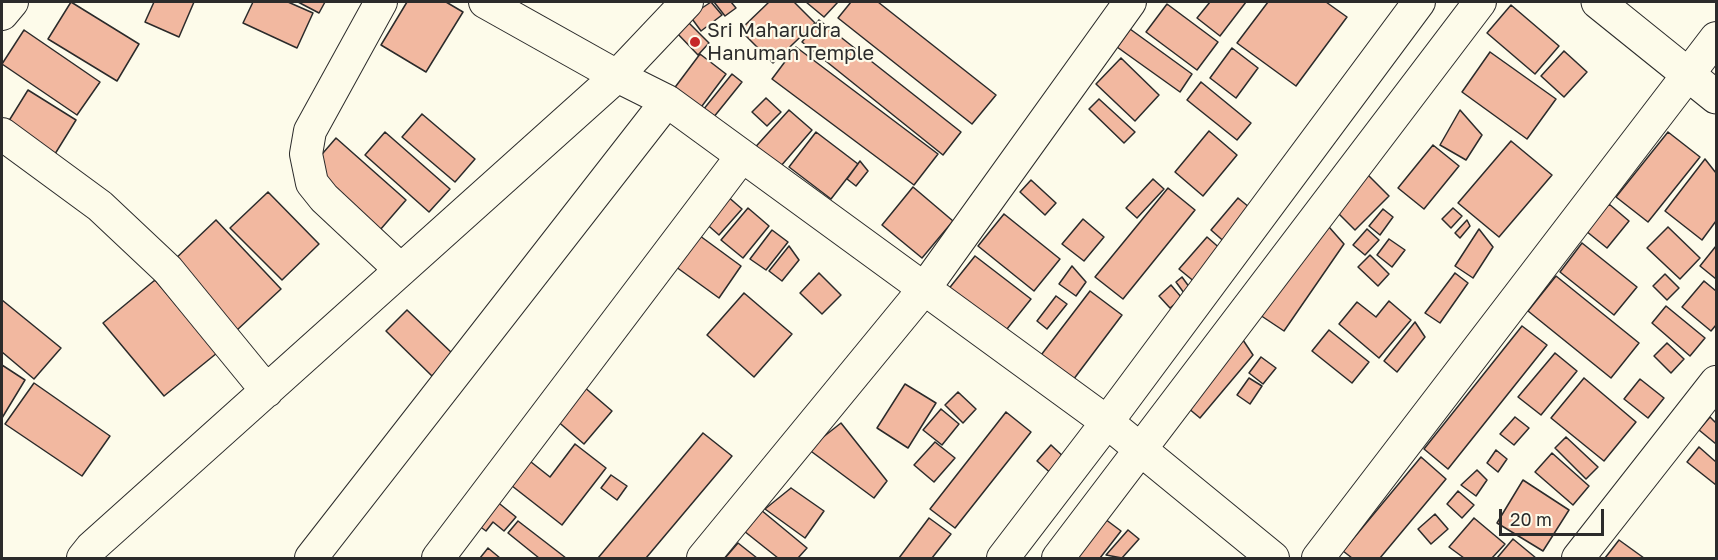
<!DOCTYPE html>
<html>
<head>
<meta charset="utf-8">
<style>
	body { margin:0 }
	#map { position:relative; width:1718px; height:560px; overflow:hidden; background:#fdfbea; font-family:"Golos Text",sans-serif }
	canvas { display:block }
	.frame { position:absolute; inset:0; border:3px solid #2b2b2b; pointer-events:none }
	.scale { position:absolute; left:1499px; top:509px; width:105px; height:27px; box-sizing:border-box; border:3px solid #2b2b2b; border-top:0; padding-left:8px; font-size:18px; line-height:21px; white-space:nowrap; color:#2b2b2b; -webkit-text-stroke:4px #fdfbea; paint-order:stroke }
</style>
</head>
<body>
<div id="map">
<canvas width="1718" height="560"></canvas>
<div class="frame"></div>
<div class="scale">20 m</div>
</div>
<script>
const context = document.querySelector('canvas').getContext('2d');
context.lineJoin = 'round';
function fillPath(path, color) { context.fillStyle = color; context.fill(path, 'evenodd'); }
const poly = rows => new Path2D(rows.map(r => 'M' + r).join(''));
function strokePath(path, color, width, dash) { context.strokeStyle = color; context.lineWidth = width; context.lineCap = dash ? 'butt' : 'round'; context.setLineDash(dash || []); context.stroke(path); }
function write(font, color, halo, rows, align = 'center') {
  context.font = font + ' "Golos Text",sans-serif'; context.lineWidth = 4.5; context.setLineDash([]); context.textBaseline = 'middle'; context.strokeStyle = halo; context.fillStyle = color; for (const [text, x, y, turn = 0] of rows) {
    context.save(); context.translate(x, y); context.rotate((+turn || 0) * Math.PI / 180); context.textAlign = isNaN(turn) ? turn : align; if (halo) context.strokeText(text, 0, 0); context.fillText(text, 0, 0); context.restore();
  }
}
const building = poly([
	[71,2,139,44,117,81,48,39,71,2],
	[154,2,194,2,179,37,145,22,154,2],
	[253,2,288,2,313,13,297,48,243,23,253,2],
	[298,2,325,2,319,13,298,2],
	[407,2,446,2,463,12,426,72,381,45,407,2],
	[711,2,722,15,701,31,690,16,711,2],
	[714,2,731,2,736,8,725,16,714,2],
	[769,2,794,2,815,23,773,63,740,30,769,2],
	[806,2,838,2,824,17,806,2],
	[851,2,878,2,996,95,972,124,838,18,851,2],
	[1210,2,1246,2,1220,36,1197,18,1210,2],
	[1268,2,1326,2,1347,17,1296,86,1237,43,1268,2],
	[1167,4,1218,42,1197,70,1146,32,1167,4],
	[1511,5,1559,46,1535,74,1487,33,1511,5],
	[686,20,709,43,698,55,675,31,686,20],
	[819,20,961,132,943,155,802,42,819,20],
	[1130,29,1192,74,1180,92,1117,47,1130,29],
	[24,30,100,82,77,115,2,64,24,30],
	[796,47,938,154,914,185,772,79,796,47],
	[1232,48,1258,68,1236,98,1210,78,1232,48],
	[1564,51,1587,72,1564,97,1541,76,1564,51],
	[1490,52,1556,99,1527,139,1462,92,1490,52],
	[700,54,726,74,696,114,670,94,700,54],
	[1121,58,1159,95,1135,121,1096,84,1121,58],
	[732,74,742,82,713,118,703,110,732,74],
	[1201,82,1251,123,1237,140,1187,100,1201,82],
	[28,90,76,120,50,162,2,132,28,90],
	[766,98,781,112,767,126,752,112,766,98],
	[1099,99,1135,132,1124,143,1089,109,1099,99],
	[789,110,812,130,774,174,750,153,789,110],
	[1460,110,1482,135,1466,160,1440,145,1460,110],
	[422,114,475,159,455,182,402,137,422,114],
	[1209,131,1237,155,1203,196,1175,172,1209,131],
	[385,132,450,189,429,212,365,155,385,132],
	[816,132,858,164,831,199,789,167,816,132],
	[1668,132,1700,157,1648,222,1616,197,1668,132],
	[336,138,406,200,380,230,310,168,336,138],
	[1511,141,1552,175,1499,237,1458,203,1511,141],
	[1433,145,1459,166,1424,209,1398,188,1433,145],
	[1705,159,1716,173,1716,221,1702,240,1665,211,1705,159],
	[860,161,868,171,856,186,847,179,860,161],
	[1367,174,1389,196,1355,230,1333,208,1367,174],
	[1153,179,1164,189,1137,218,1126,208,1153,179],
	[1031,180,1056,203,1045,215,1020,192,1031,180],
	[913,187,953,221,922,258,882,225,913,187],
	[1168,188,1195,210,1123,299,1095,277,1168,188],
	[268,192,319,244,282,280,230,228,268,192],
	[726,195,742,209,719,235,702,220,726,195],
	[1238,198,1255,212,1228,245,1211,230,1238,198],
	[1609,204,1629,221,1607,248,1586,231,1609,204],
	[748,208,769,226,743,258,721,240,748,208],
	[1453,208,1462,216,1451,228,1442,219,1453,208],
	[1383,209,1393,217,1380,235,1369,226,1383,209],
	[1004,214,1060,259,1034,291,978,246,1004,214],
	[1083,219,1104,237,1084,261,1062,244,1083,219],
	[1322,219,1344,244,1284,331,1257,313,1322,219],
	[216,220,281,289,237,330,172,262,216,220],
	[1467,220,1470,226,1460,238,1455,233,1467,220],
	[1668,227,1700,258,1680,279,1647,248,1668,227],
	[1367,229,1379,240,1365,255,1353,245,1367,229],
	[1479,229,1493,247,1473,278,1455,266,1479,229],
	[772,230,788,242,766,270,750,259,772,230],
	[696,233,741,266,719,298,672,264,696,233],
	[1207,237,1223,251,1196,283,1179,269,1207,237],
	[1389,239,1405,250,1392,267,1377,255,1389,239],
	[1582,243,1637,287,1614,315,1560,272,1582,243],
	[789,246,799,260,782,281,769,271,789,246],
	[1716,246,1716,279,1700,266,1716,246],
	[1370,255,1389,274,1378,286,1358,267,1370,255],
	[975,256,1031,299,1003,334,947,291,975,256],
	[1072,266,1086,282,1076,296,1059,284,1072,266],
	[819,273,841,295,822,314,800,293,819,273],
	[1455,273,1468,283,1440,323,1425,313,1455,273],
	[1665,274,1679,288,1667,300,1653,286,1665,274],
	[1556,276,1639,343,1611,378,1528,311,1556,276],
	[1182,277,1190,288,1184,293,1176,282,1182,277],
	[155,280,217,353,164,396,103,323,155,280],
	[1704,281,1716,291,1716,325,1711,331,1682,307,1704,281],
	[1171,285,1182,298,1170,308,1159,296,1171,285],
	[1090,291,1122,315,1067,388,1035,363,1090,291],
	[744,293,792,334,754,377,707,335,744,293],
	[1056,296,1067,304,1047,329,1037,321,1056,296],
	[2,300,61,348,34,379,2,352,2,300],
	[1389,301,1411,320,1379,358,1339,324,1357,302,1376,317,1389,301],
	[1666,306,1705,338,1690,356,1652,323,1666,306],
	[407,310,453,354,432,376,386,331,407,310],
	[1415,322,1425,337,1397,372,1384,361,1415,322],
	[1522,326,1547,345,1448,469,1424,449,1522,326],
	[1329,330,1369,362,1352,383,1312,351,1329,330],
	[1239,334,1253,355,1200,418,1182,403,1239,334],
	[1667,343,1684,359,1671,373,1654,356,1667,343],
	[1555,353,1577,371,1541,415,1518,397,1555,353],
	[1261,357,1276,368,1263,384,1249,373,1261,357],
	[2,365,25,380,2,418,2,365],
	[1249,378,1262,386,1250,404,1237,395,1249,378],
	[1584,378,1636,422,1604,461,1551,418,1584,378],
	[1640,379,1664,398,1648,418,1624,399,1640,379],
	[34,383,110,436,82,476,5,424,34,383],
	[905,384,936,403,908,448,877,428,905,384],
	[583,386,612,411,584,444,555,419,583,386],
	[958,392,976,409,963,423,945,405,958,392],
	[941,409,959,424,942,445,923,430,941,409],
	[1006,412,1031,432,955,528,930,509,1006,412],
	[1515,417,1529,428,1514,445,1500,434,1515,417],
	[1710,417,1716,423,1716,444,1699,430,1710,417],
	[841,423,887,481,874,498,808,449,841,423],
	[703,433,732,456,646,558,598,558,703,433],
	[1566,437,1598,467,1586,479,1555,448,1566,437],
	[935,442,955,458,934,482,914,465,935,442],
	[575,444,606,468,562,525,507,482,526,458,550,477,575,444],
	[1051,445,1067,460,1054,476,1037,461,1051,445],
	[1699,447,1716,462,1716,485,1687,462,1699,447],
	[1496,450,1507,459,1498,472,1487,463,1496,450],
	[1552,453,1589,486,1573,505,1535,472,1552,453],
	[1421,457,1446,479,1380,558,1352,558,1343,551,1421,457],
	[1477,470,1487,480,1476,496,1461,485,1477,470],
	[611,475,627,486,617,500,601,488,611,475],
	[1523,480,1569,510,1543,551,1497,523,1523,480],
	[791,488,824,511,805,538,765,509,791,488],
	[1458,491,1474,505,1462,518,1447,504,1458,491],
	[490,496,516,517,504,531,493,522,486,531,471,520,490,496],
	[761,510,807,548,798,558,778,558,744,531,761,510],
	[1435,514,1448,529,1431,544,1418,529,1435,514],
	[929,518,951,534,932,558,899,558,929,518],
	[1474,518,1505,544,1492,558,1464,558,1449,547,1474,518],
	[1105,519,1121,531,1100,558,1076,558,1105,519],
	[518,521,566,558,539,558,508,533,518,521],
	[1128,530,1139,539,1122,558,1106,555,1128,530],
	[1513,539,1536,558,1497,558,1513,539],
	[1619,540,1644,558,1605,558,1619,540],
	[738,543,757,558,725,558,738,543],
	[488,548,500,558,480,558,488,548]
]);
fillPath(building, '#f2b8a0');
strokePath(building, '#2b2b2b', 1.5);
const minor = poly([
	[381,2,310,131,306,154,312,183,324,198,401,270],
	[485,2,617,76,667,101,1107,422,1273,558],
	[2,14,12,2],
	[2,134,100,206,168,270,267,391],
	[83,558,91,548,617,76,687,2],
	[311,558,667,101],
	[438,558,742,156],
	[703,558,924,289,1130,2],
	[1003,558,1107,422,1419,2],
	[1058,558,1480,2],
	[1318,558,1716,38],
	[1578,558,1716,382]
]);
const secondary = poly([
	[1598,2,1716,97]
]);
strokePath(minor, '#2b2b2b', 34);
strokePath(secondary, '#2b2b2b', 35);
strokePath(minor, '#fdfbea', 32);
strokePath(secondary, '#fdfbea', 33);
for (const [x, y, r, color] of [
	[695,42,6,"#c62828"]
]) { const dot = new Path2D(); dot.arc(x, y, r, 0, 2 * Math.PI); context.fillStyle = color; context.fill(dot); strokePath(dot, '#fdfbea', 2); }
write('20px', '#2b2b2b', '#fdfbea', [
	["Sri Maharudra",707,31],
	["Hanuman Temple",707,54]
], 'left');
</script>
</body>
</html>
